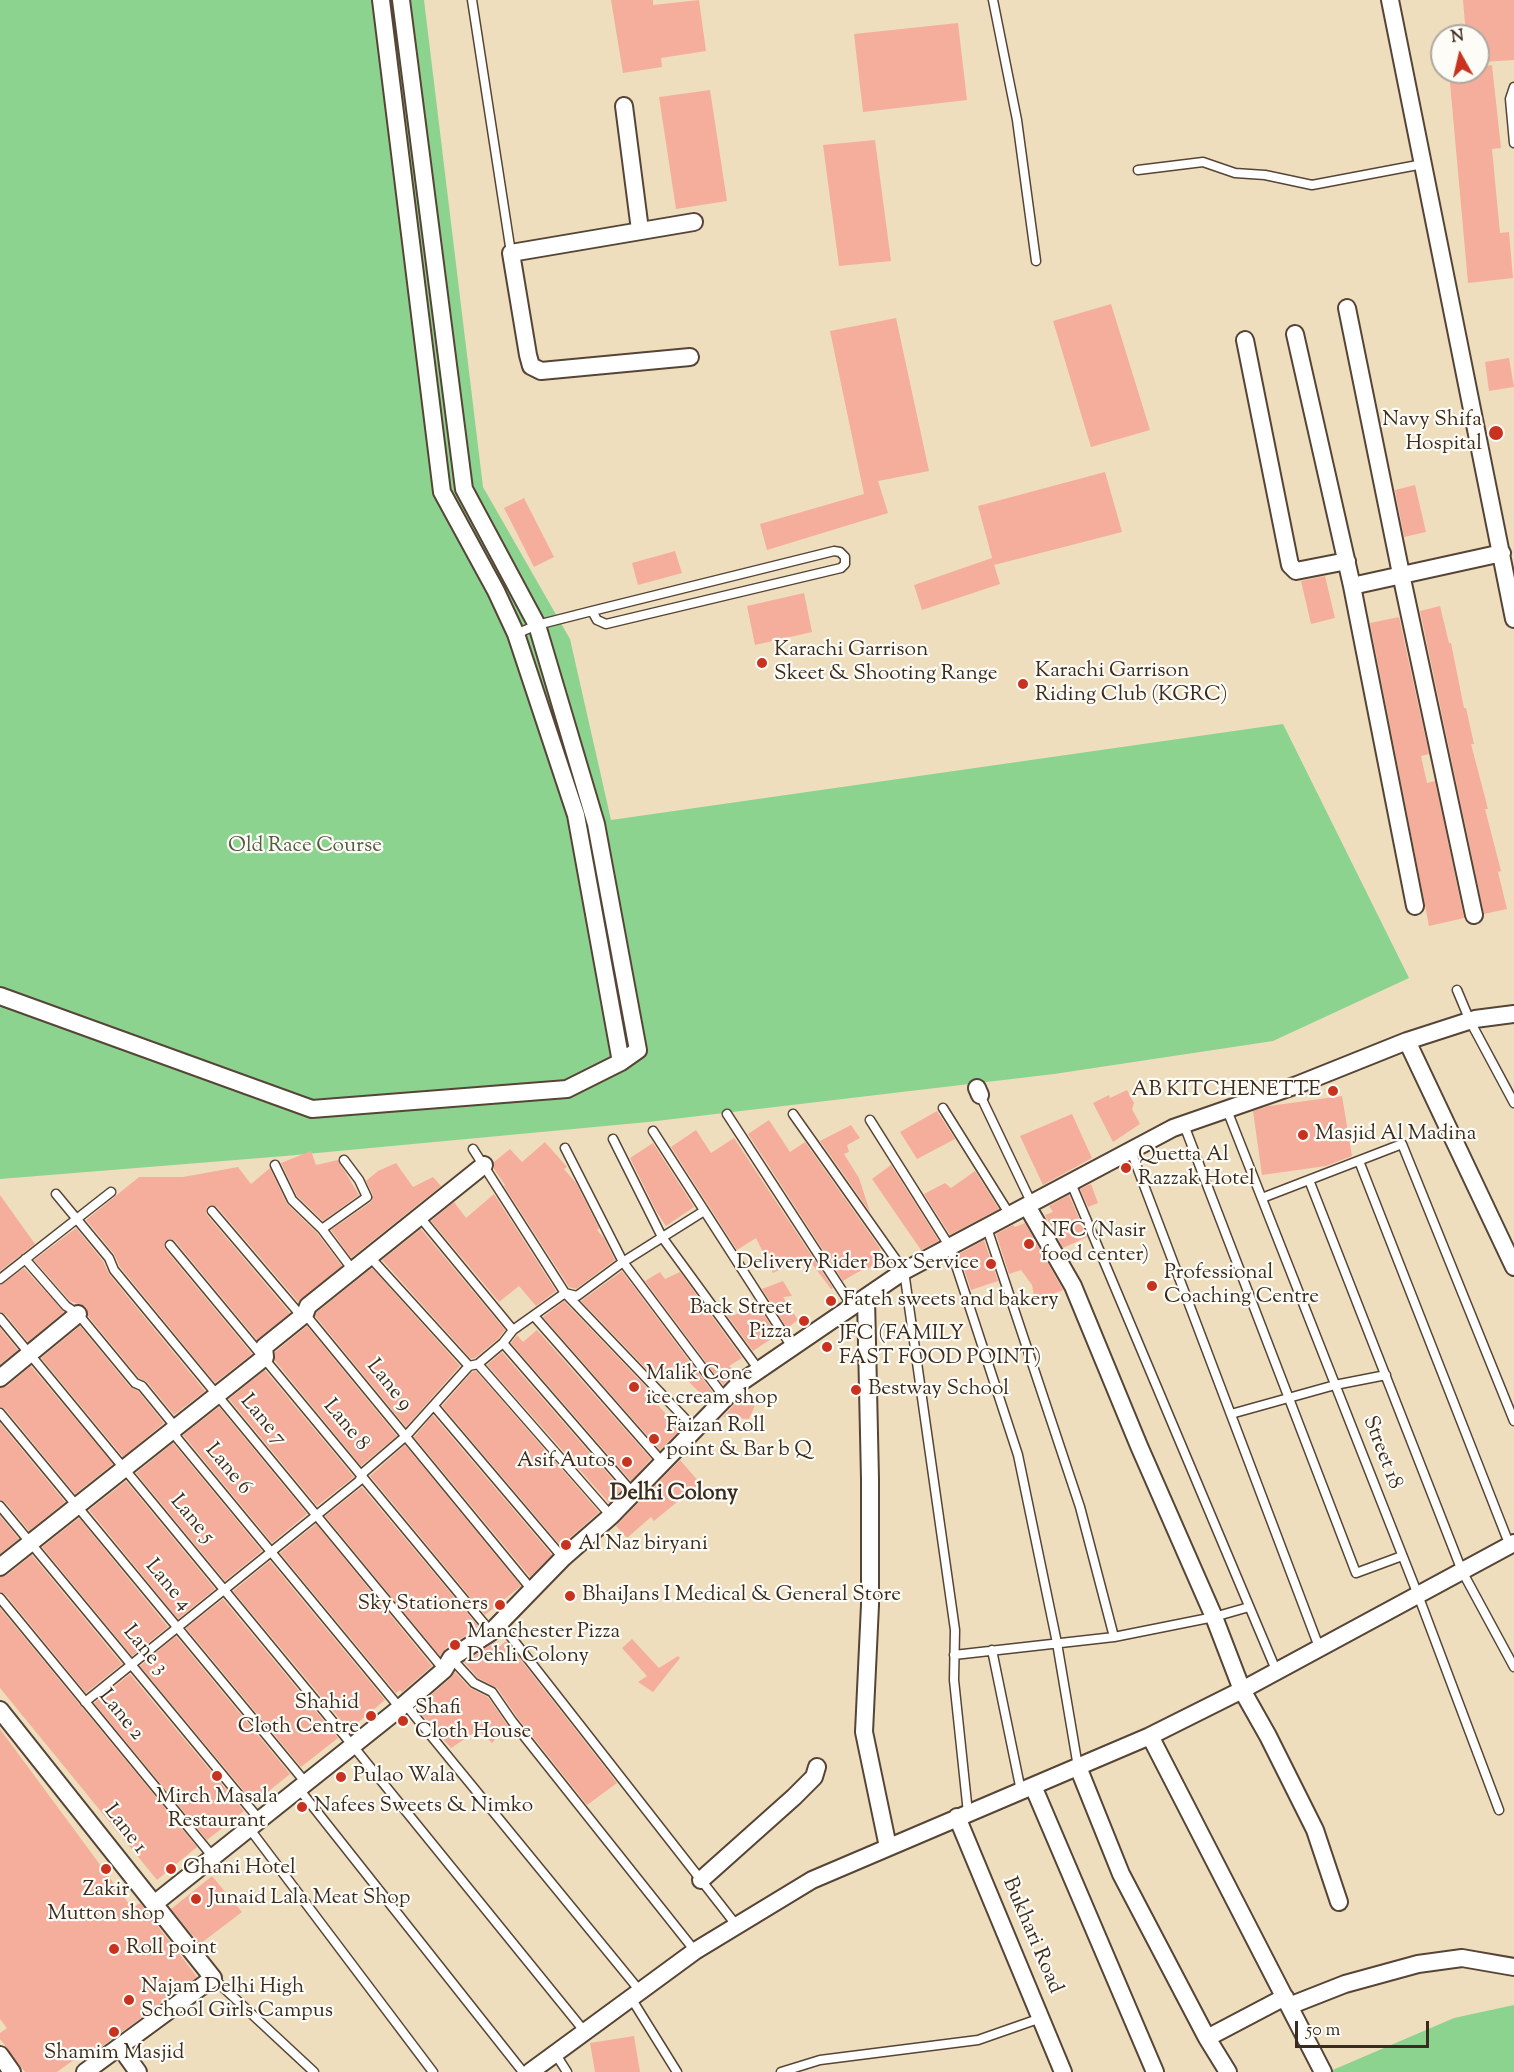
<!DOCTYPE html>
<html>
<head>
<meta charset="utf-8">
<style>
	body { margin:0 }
	#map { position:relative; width:1514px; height:2072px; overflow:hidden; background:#efdebd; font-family:"Sorts Mill Goudy",serif }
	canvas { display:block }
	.north { position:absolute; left:1430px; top:24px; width:60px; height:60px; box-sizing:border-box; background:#fdfcf7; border:2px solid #afa8a0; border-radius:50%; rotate:352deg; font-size:16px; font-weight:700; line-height:24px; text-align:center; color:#3b2a1e }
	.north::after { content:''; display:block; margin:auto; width:21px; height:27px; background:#c8321e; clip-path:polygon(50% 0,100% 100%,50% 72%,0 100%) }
	.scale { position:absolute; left:1295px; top:2021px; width:134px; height:27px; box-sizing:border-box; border:3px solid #3b2a1e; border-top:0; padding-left:8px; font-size:18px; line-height:21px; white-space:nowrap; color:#3b2a1e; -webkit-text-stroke:4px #fdfcf7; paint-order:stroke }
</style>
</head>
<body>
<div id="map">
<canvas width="1514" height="2072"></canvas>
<div class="north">N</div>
<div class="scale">50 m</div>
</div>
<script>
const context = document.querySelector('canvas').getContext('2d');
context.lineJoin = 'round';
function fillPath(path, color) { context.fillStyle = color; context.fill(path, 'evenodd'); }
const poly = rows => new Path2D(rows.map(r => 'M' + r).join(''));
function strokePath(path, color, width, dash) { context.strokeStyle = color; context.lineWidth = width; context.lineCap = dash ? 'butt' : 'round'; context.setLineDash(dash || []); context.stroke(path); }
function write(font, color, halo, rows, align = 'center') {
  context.font = font + ' "Sorts Mill Goudy",serif'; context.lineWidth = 4.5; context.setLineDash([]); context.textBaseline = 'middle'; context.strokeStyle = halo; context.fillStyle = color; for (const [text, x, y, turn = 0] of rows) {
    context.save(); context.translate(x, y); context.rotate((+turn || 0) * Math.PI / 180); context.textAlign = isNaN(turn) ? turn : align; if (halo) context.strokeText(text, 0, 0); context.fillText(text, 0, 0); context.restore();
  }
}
fillPath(poly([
	[0,0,424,0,483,487,570,639,611,820,1283,724,1409,978,1273,1041,1054,1074,648,1122,285,1156,0,1179],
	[1514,2005,1514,2072,1328,2072,1454,2018]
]), '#8bd38e');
fillPath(poly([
	[611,0,653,0,653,5,699,0,706,51,661,58,662,67,623,73],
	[1463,0,1514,0,1514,60,1482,62,1480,39,1478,39,1478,36,1466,36],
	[958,23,967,100,863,112,854,34],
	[1492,65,1501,148,1492,149,1500,233,1509,232,1513,278,1468,283,1449,72,1478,72,1478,67],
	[710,90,727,201,676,209,659,97],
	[875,140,891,261,839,266,823,145],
	[1111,304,1150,430,1091,447,1053,321],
	[896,318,929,471,878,481,888,513,767,550,760,524,864,494,830,331],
	[1509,358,1514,387,1489,391,1485,362],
	[1105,472,1122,532,994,565,978,506],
	[1415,485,1426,532,1404,537,1395,490],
	[524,498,554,557,534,567,504,508],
	[675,551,682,573,638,585,632,563],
	[992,558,1000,584,922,610,914,585],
	[1325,576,1335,618,1311,624,1301,581],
	[804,593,812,632,755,645,747,606],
	[1440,606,1449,643,1451,643,1464,708,1466,708,1474,744,1471,744,1488,809,1485,809,1501,871,1498,872,1507,909,1484,914,1420,611],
	[1399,617,1429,754,1421,756,1427,783,1435,781,1464,918,1429,926,1370,623],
	[1127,1090,1134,1103,1132,1109,1140,1124,1113,1142,1093,1103,1109,1095,1110,1098],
	[1342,1096,1352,1156,1326,1166,1262,1175,1253,1111,1269,1106],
	[937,1111,955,1139,917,1159,900,1132],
	[1072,1114,1092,1158,1043,1185,1020,1136],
	[769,1120,790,1152,805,1142,879,1247,886,1262,858,1272,843,1281,748,1134],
	[851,1125,860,1138,847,1145,849,1152,844,1154,859,1178,870,1212,820,1141],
	[696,1130,711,1153,734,1138,833,1288,831,1289,806,1256,773,1273,756,1238,737,1250,671,1147],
	[545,1142,567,1167,564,1169,576,1183,599,1228,597,1230,604,1238,615,1260,576,1289,569,1287,504,1186,505,1185,494,1169,494,1162,510,1149,522,1162],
	[653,1143,694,1207,666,1226,656,1211,630,1158],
	[311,1151,316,1165,338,1160,359,1195,323,1221,297,1196,281,1163],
	[396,1163,413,1187,433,1177,441,1186,351,1258,331,1230,371,1202,373,1195,366,1181,378,1171],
	[891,1165,939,1241,921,1250,872,1179],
	[238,1167,251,1184,270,1168,287,1204,317,1233,342,1266,298,1302,217,1207,211,1205,207,1207,206,1212,207,1215,290,1313,257,1340,175,1241,170,1239,166,1241,164,1245,165,1249,252,1354,215,1383,120,1267,114,1254,86,1220,139,1177,183,1177],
	[975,1171,999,1209,950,1235,924,1194,945,1183,951,1188],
	[1091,1184,1098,1203,1088,1207,1080,1189],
	[494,1194,556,1291,536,1306,519,1286,499,1302,431,1221,454,1202,466,1218],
	[0,1195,35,1244,0,1271],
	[1069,1195,1087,1237,1063,1248,1045,1215,1053,1212,1049,1206],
	[1025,1223,1063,1290,1035,1301,1032,1285,1021,1270,1009,1274,996,1234,1013,1225,1015,1227],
	[76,1228,103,1261,109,1274,205,1391,174,1415,147,1382,139,1378,88,1316,86,1307,70,1301,34,1260],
	[421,1229,505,1330,498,1339,475,1358,471,1359,382,1260],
	[984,1240,998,1281,971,1290,959,1254],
	[24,1268,64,1312,28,1342,5,1314,0,1312,0,1285],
	[372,1268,460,1366,406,1427,315,1316,317,1312],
	[622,1271,714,1394,708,1401,673,1366,656,1379,581,1301],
	[660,1272,665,1279,680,1272,742,1358,729,1366,737,1372,723,1385,645,1281],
	[783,1281,792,1296,783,1297,798,1320,787,1328,762,1289],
	[564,1301,646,1387,645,1388,650,1396,680,1430,660,1450,543,1317],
	[756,1303,777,1335,753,1351,723,1310,729,1305,735,1315],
	[80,1326,130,1387,138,1391,164,1423,123,1457,41,1358],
	[307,1326,397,1436,361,1466,275,1361,275,1352],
	[0,1328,18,1350,0,1364],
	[537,1330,651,1459,631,1481,511,1343,517,1335,523,1342],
	[502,1352,622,1490,609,1503,487,1365],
	[31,1366,113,1464,75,1494,5,1409,0,1407,0,1388,7,1386],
	[265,1370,354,1477,317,1506,229,1399],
	[476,1371,599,1512,561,1546,442,1406,472,1372],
	[744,1394,759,1396,749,1419,723,1417],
	[219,1407,307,1514,272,1543,183,1435],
	[433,1415,552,1555,530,1577,414,1437],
	[0,1423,65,1502,29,1531,5,1502,0,1500],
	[173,1443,262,1551,225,1581,136,1473],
	[405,1445,521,1586,485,1615,370,1476],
	[680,1460,700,1483,654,1521,651,1517,627,1538,616,1526],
	[126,1481,215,1589,178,1619,89,1510],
	[362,1487,479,1627,445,1649,440,1656,325,1516],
	[0,1516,19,1539,0,1554],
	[79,1518,168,1627,132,1656,42,1547],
	[316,1524,432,1666,402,1692,400,1690,396,1693,280,1553],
	[32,1555,122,1664,86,1693,5,1594,0,1592,0,1577,7,1575],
	[270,1561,385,1700,349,1730,233,1591],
	[223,1599,338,1738,301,1767,186,1628],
	[0,1608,197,1847,157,1880,0,1688],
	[176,1636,290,1774,254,1803,140,1666],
	[632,1639,659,1668,678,1656,680,1658,653,1692,638,1682,647,1676,622,1648],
	[506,1641,617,1783,587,1805,517,1717,497,1688,478,1678,464,1662,495,1642,499,1647],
	[455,1672,470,1688,488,1697,508,1726,492,1743,478,1730,451,1748,416,1708,451,1678],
	[130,1674,244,1811,207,1840,94,1703],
	[0,1729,132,1908,140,1903,197,1977,97,2050,93,2046,57,2072,25,2072,0,2039,0,2033,7,2028,0,2019],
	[212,1876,242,1912,200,1944,171,1909],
	[634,2036,640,2072,595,2072,590,2043]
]), '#f5ae9b');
const lane = poly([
	[472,0,511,253],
	[993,0,1017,120,1036,261],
	[1514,87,1510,99,1514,143],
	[1138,170,1203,162,1235,173,1265,175,1312,185,1423,164],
	[516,634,537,625,592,611,834,551,840,552,845,557,845,564,841,568,606,624,597,620,592,611],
	[1457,990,1470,1021,1514,1103],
	[980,1095,1032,1204],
	[943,1108,1010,1215],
	[1227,1110,1418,1595,1499,1810],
	[727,1114,852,1306],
	[793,1114,904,1271,955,1630,954,1680,968,1813],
	[870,1120,950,1247,1018,1455,1057,1643,1078,1767],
	[1184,1125,1356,1573,1402,1556],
	[653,1131,792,1347],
	[613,1139,662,1237,759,1370],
	[565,1148,623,1262,725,1398],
	[473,1149,565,1293,695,1429],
	[1131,1151,1319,1647],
	[1359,1161,1510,1546],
	[275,1165,292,1200,322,1229,352,1269],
	[1309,1180,1462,1571,1514,1667],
	[1071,1183,1276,1670],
	[56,1194,109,1258,114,1270,444,1670],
	[1262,1198,1402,1144,1514,1421],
	[212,1211,297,1311,305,1314,532,1590],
	[419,1216,513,1330],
	[987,1228,1080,1507,1114,1637],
	[322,1229,367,1197,359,1180,344,1160],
	[170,1245,491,1632],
	[369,1256,469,1366],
	[25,1259,66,1306,78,1314,135,1383,142,1386,173,1424,177,1438,400,1708],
	[0,1279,111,1192],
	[534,1316,663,1463],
	[0,1318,353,1746,585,2032],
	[503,1343,633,1493],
	[478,1364,611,1516],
	[434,1406,563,1558],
	[0,1413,306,1783],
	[1231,1414,1335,1385,1386,1375],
	[0,1506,259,1819],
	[0,1598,213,1857],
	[500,1623,737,1926],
	[992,1650,1021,1791],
	[954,1655,1114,1637,1214,1617,1249,1607],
	[451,1658,474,1683,492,1692,512,1721,695,1951],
	[85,1702,359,1481,364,1472,406,1436,469,1366,478,1364,503,1343,513,1330,565,1293,577,1296,623,1262,704,1211],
	[405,1704,640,1991],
	[299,1789,523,2072],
	[249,1828,433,2072],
	[213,1978,314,2072],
	[631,1998,677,2072],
	[555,2053,567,2072],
	[781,2072,820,2060,978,2040,1041,2018]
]);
const street = poly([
	[381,0,442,492,496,591,516,634,576,815,621,1062],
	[1390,0,1514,619],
	[624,106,640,230],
	[1347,308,1401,574,1474,915],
	[1295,334,1352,586,1415,906],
	[1245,340,1290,565,1296,571,1347,561],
	[690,357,541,371,531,366,528,355,511,253,694,222],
	[1352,586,1502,553],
	[0,996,312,1109,567,1089,621,1062,638,1050,596,824,537,625,464,489,401,0],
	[1407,1041,1514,1267],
	[977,1088,980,1095],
	[1027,1206,1073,1286,1139,1446,1214,1617,1242,1690,1268,1736,1315,1830,1339,1902],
	[866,1298,870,1479,870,1605,864,1732,888,1847],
	[0,1378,78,1314],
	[0,1567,265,1357,264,1347,305,1314,308,1306,484,1165],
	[0,1710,213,1978,85,2072],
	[1150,1736,1323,2072],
	[1078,1767,1121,1874,1207,2038,1228,2072],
	[1033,1786,1155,2072],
	[957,1817,1063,2072],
	[701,1880,794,1797,814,1777,817,1767],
	[154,1904,400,1708,444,1670,451,1658,491,1632,563,1558,611,1516,740,1383,904,1271,1173,1128,1297,1085,1407,1041,1475,1019,1514,1014],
	[1289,2006,1345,1984,1418,1964,1462,1958,1514,1967],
	[1207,2038,1285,1997],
	[120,2047,138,2072],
	[0,2055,12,2072],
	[530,2072,695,1951,812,1880,1150,1736,1242,1690,1514,1543]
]);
strokePath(lane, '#564536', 11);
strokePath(street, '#564536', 20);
strokePath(lane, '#fff', 8);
strokePath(street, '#fff', 16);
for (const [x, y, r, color] of [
	[1496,433,8,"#c8321e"],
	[762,663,6,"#c8321e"],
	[1023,684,6,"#c8321e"],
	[1333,1091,6,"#c8321e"],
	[1303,1135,6,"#c8321e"],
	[1126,1168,6,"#c8321e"],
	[1029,1244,6,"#c8321e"],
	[991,1264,6,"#c8321e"],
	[1152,1286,6,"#c8321e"],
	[831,1301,6,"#c8321e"],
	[804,1321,6,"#c8321e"],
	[827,1347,6,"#c8321e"],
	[634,1387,6,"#c8321e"],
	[856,1390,6,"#c8321e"],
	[654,1439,6,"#c8321e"],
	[627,1462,6,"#c8321e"],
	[566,1545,6,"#c8321e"],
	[570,1596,6,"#c8321e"],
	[500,1605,6,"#c8321e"],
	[455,1645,6,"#c8321e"],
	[371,1716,6,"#c8321e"],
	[403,1721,6,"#c8321e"],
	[217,1776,6,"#c8321e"],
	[341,1777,6,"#c8321e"],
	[302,1807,6,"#c8321e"],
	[106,1869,6,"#c8321e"],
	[171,1869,6,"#c8321e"],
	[196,1899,6,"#c8321e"],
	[114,1949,6,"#c8321e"],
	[129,2000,6,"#c8321e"],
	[114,2032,6,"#c8321e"]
]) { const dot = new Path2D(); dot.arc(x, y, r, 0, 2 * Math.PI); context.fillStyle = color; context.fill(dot); strokePath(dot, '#fdfcf7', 2); }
write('21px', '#3b2a1e', '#fdfcf7', [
	["Navy Shifa",1482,421,"right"],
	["Hospital",1482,445,"right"],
	["Karachi Garrison",774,651],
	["Skeet & Shooting Range",774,675],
	["Karachi Garrison",1035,672],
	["Riding Club (KGRC)",1035,696],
	["AB KITCHENETTE",1321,1091,"right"],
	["Masjid Al Madina",1315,1135],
	["Quetta Al",1138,1156],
	["Razzak Hotel",1138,1180],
	["NFC (Nasir",1041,1232],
	["food center)",1041,1256],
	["Delivery Rider Box Service",979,1264,"right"],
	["Professional",1164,1274],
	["Coaching Centre",1164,1298],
	["Fateh sweets and bakery",843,1301],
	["Back Street",792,1309,"right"],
	["Pizza",792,1333,"right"],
	["JFC (FAMILY",839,1335],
	["FAST FOOD POINT)",839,1359],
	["Malik Cone",646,1375],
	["ice cream shop",646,1399],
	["Bestway School",868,1390],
	["Faizan Roll",666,1427],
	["point & Bar b Q",666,1451],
	["Asif Autos",615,1462,"right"],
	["Al Naz biryani",578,1545],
	["BhaiJans I Medical & General Store",582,1596],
	["Sky Stationers",488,1605,"right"],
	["Manchester Pizza",467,1633],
	["Dehli Colony",467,1657],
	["Shahid",359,1704,"right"],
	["Cloth Centre",359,1728,"right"],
	["Shafi",415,1709],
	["Cloth House",415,1733],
	["Pulao Wala",353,1777],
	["Mirch Masala",217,1798,"center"],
	["Restaurant",217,1822,"center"],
	["Nafees Sweets & Nimko",314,1807],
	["Ghani Hotel",183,1869],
	["Zakir",106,1891,"center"],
	["Mutton shop",106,1915,"center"],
	["Junaid Lala Meat Shop",208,1899],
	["Roll point",126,1949],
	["Najam Delhi High",141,1988],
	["School Girls Campus",141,2012],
	["Shamim Masjid",114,2054,"center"]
], 'left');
write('21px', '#535d40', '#fdfcf7', [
	["Old Race Course",305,847]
]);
write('21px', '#3b2a1e', '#fdfcf7', [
	["Lane 9",388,1386,51],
	["Lane 7",262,1421,50],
	["Lane 8",345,1426,50],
	["Street 18",1381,1453,69],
	["Lane 6",227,1470,50],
	["Lane 5",191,1520,50],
	["Lane 4",167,1586,50],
	["Lane 3",144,1651,50],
	["Lane 2",120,1716,51],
	["Lane 1",124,1830,52],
	["Bukhari Road",1031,1936,67]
]);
write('bold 22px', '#3b2a1e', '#fdfcf7', [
	["Delhi Colony",674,1495]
]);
</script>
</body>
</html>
